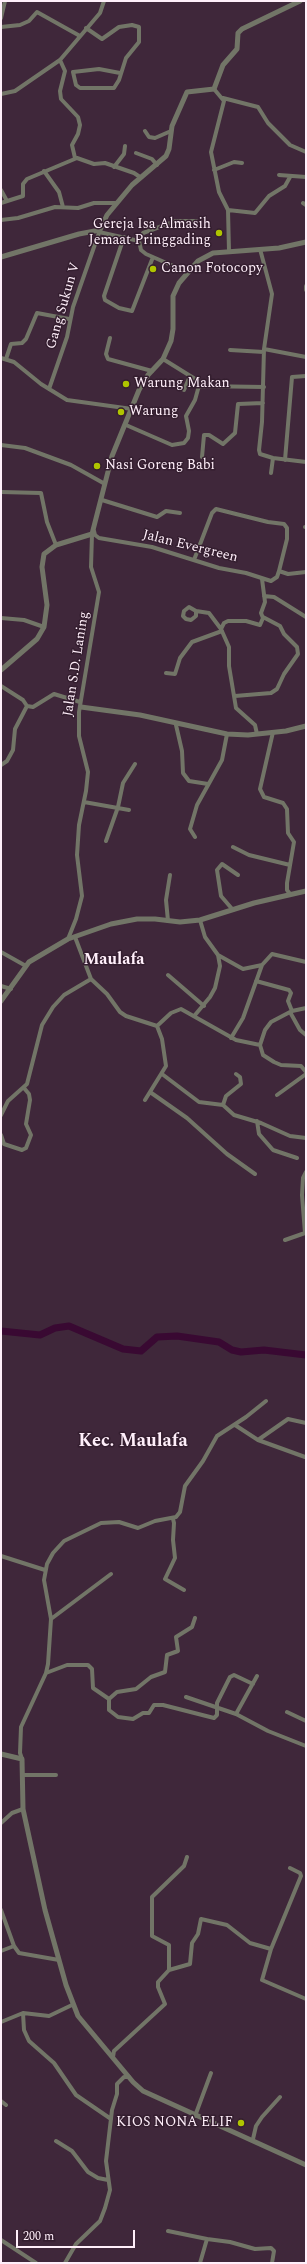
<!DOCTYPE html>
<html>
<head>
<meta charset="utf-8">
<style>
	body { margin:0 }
	#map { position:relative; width:307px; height:2264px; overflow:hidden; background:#3f273a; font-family:Spectral,serif }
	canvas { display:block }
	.frame { position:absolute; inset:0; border:2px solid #ffeffa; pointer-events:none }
	.scale { position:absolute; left:16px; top:2230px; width:119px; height:18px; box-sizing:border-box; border:2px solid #ffeffa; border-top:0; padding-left:5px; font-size:12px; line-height:14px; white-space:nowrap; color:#ffeffa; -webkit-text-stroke:3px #341e2f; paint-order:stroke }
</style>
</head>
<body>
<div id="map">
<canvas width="307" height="2264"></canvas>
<div class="frame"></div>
<div class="scale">200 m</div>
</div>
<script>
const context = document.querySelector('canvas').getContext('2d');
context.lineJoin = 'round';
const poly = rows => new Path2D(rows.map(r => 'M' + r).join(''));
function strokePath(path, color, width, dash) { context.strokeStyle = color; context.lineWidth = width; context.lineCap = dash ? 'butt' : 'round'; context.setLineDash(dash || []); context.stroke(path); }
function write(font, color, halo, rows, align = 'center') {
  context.font = font + ' Spectral,serif'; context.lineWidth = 3; context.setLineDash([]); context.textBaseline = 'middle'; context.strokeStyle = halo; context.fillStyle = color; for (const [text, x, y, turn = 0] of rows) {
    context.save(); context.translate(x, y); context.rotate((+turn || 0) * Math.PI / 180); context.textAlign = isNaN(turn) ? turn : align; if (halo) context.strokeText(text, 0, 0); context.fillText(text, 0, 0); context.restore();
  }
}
strokePath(poly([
	[1,1331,40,1335,55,1328,69,1326,123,1349,141,1351,157,1337,177,1336,219,1342,232,1350,241,1352,264,1350,306,1355]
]), '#390932', 7);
strokePath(poly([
	[1,18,5,1],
	[1,27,20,25,29,21,37,12,80,36],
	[86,28,102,39,119,27,132,25,139,27,139,42,126,58,119,80,114,88,80,88,76,85,73,72,99,69,120,73],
	[60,60,65,71,60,91,61,99,78,117,80,125,78,134,72,145,75,158],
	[214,89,224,101,211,152,219,192,228,210,229,251],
	[1,94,15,91,60,60,100,13,104,1],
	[223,98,258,107,268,123,290,145,306,152],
	[145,131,149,137,155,138,171,131],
	[136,153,152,159,157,165],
	[114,167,124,154,125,146],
	[214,170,234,162,242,163],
	[44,171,59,192,63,207],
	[279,175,306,177],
	[1,190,7,201],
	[1,203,23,196,23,184,27,179,77,158,94,164,105,163,134,173,140,177],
	[303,203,306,205],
	[228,210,255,213,269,196,285,186,290,177],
	[1,220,18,218,55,207,78,208,94,203,116,203],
	[99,232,139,241,141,250,146,254,187,272],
	[124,237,104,296,105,300,119,308,132,311,153,257],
	[139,241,143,233,176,221,196,221],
	[260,249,272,294,264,349,262,422,259,450,260,454,273,458,306,462],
	[306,286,306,290],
	[110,338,106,354,108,359,152,371],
	[264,349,306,357],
	[230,350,264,352],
	[1,358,14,362,41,384,67,400,132,409],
	[6,359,11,344,22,343,26,339,37,313,69,319],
	[200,386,264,387],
	[49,389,67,337,73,307,100,230],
	[184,390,190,376],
	[126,425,172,445,184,443,188,438,189,431,186,416,195,400,200,382,163,359],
	[1,445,25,448,71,465,105,484],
	[202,457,204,435,209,435,223,444,235,433,238,404,263,403],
	[285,460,292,377,306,376],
	[271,473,273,458],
	[1,492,41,493,47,522,56,545],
	[102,500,157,517,166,511,180,513],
	[305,527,306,527],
	[94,531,95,535,99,538,152,547,219,568,246,573,271,581,277,577,279,571,287,539,287,528,284,524,268,522,216,509,212,513,194,560],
	[279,571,288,574,306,572],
	[264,596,274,597,306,617],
	[196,611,196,616,191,620,186,619,183,616,184,611,189,607,196,611,209,613,221,629,229,647,229,666,236,708,255,725,257,734],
	[1,618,24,620,44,627],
	[221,629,224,623,228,621,246,621,260,625,263,618,261,613,265,602,262,579],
	[166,673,175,674,180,658,192,642,222,631],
	[1,686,23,700,27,706,15,729,13,750,7,761,1,765],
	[235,696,271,693,277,689,284,674,298,654,297,647,284,634,280,626,263,617],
	[27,706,33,707,54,694,80,702],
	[176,725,182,751,183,773,189,781,208,784],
	[273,732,260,789,264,797,283,803,287,809,288,833,294,842,287,883,287,890,290,894],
	[84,802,129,810],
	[195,837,190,829,197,805,222,760,227,734],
	[106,841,118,807,123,783,135,764],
	[233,847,249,855,290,865],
	[233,910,221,896,217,870,222,864,238,875],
	[168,921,166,900,170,875],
	[75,937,91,979],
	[68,939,76,919,82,896,77,855,79,825,86,791,88,772,79,736,79,712,99,592,91,567,92,534],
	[1,952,26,966],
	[218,955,243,969,262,965,272,954,306,962],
	[168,975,204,1006],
	[256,981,289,990,291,993,288,1001,292,1011,306,1008],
	[1,986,11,989],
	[195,1015,210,997,215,988,220,966,218,955,205,937,200,920],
	[231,1038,243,1018,262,965],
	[260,1045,265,1030,271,1022,290,1012,300,1030,306,1035],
	[162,1074,199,1102,223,1105,234,1115,261,1123,290,1136,306,1138],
	[150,1092,187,1118,227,1154,255,1174],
	[277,1095,306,1074],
	[145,1100,166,1066,162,1039,157,1026],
	[223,1105,226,1096,241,1084,240,1077,236,1074],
	[1,1115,8,1101,27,1084,42,1025,53,1007,64,995,91,979,107,994,120,1012,126,1016,157,1026,171,1013,181,1009,236,1040,260,1045,263,1055,274,1062,281,1065,301,1066,306,1072],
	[257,1121,259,1134,273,1150,297,1158],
	[1,1135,4,1144,22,1150,26,1148,31,1135,26,1124,30,1100,29,1094,24,1088],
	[285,1240,305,1233,302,1195,303,1178,306,1172],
	[235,1425,258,1440,305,1457],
	[258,1440,288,1419,306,1423],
	[173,1519,174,1523,173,1540,175,1558,165,1579,184,1590],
	[1,1556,45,1570],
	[195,1618,192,1627,176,1637,178,1651,167,1655,165,1672,151,1677,136,1689,117,1692,109,1699,109,1710,118,1717,133,1719,143,1713,149,1713,154,1705,163,1705,214,1718,217,1715,217,1703,230,1677,234,1675,253,1684],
	[51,1619,111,1574],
	[46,1673,67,1665,88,1665,92,1669,93,1688,109,1699],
	[186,1697,236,1714,257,1676],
	[287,1712,306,1721],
	[236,1714,268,1731,306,1746],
	[22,1759,20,1753,21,1727,46,1673,48,1664,51,1619,44,1580,47,1564,53,1553,64,1541,101,1523,119,1522,138,1528,155,1521,176,1517,180,1512,185,1486,203,1461,217,1436,246,1417,266,1401],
	[22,1775,56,1775],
	[1,1823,12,1813,23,1809],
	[1,1910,14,1946,19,1953,59,1960],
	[271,1949,301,1876,300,1873,290,1868],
	[1,1951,14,1946],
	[169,1970,169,1945,152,1936,152,1897,184,1866,187,1857],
	[23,2013,24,2030,29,2041,54,2063,76,2095,111,2119],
	[1,2022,23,2013,49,2016,72,2005],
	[113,2057,114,2051,165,2004,158,1987,158,1982,169,1970,190,1964,192,1943,198,1934,201,1919,227,1925,250,1943,271,1949,262,1980,306,1999],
	[1,2101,6,2105],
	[195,2116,211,2073],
	[253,2139,256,2126,262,2117,280,2097],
	[56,2141,72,2151,88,2172,98,2178,108,2180],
	[168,2231,207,2239],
	[1,2240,36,2263],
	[65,2263,76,2244,100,2221,105,2208,110,2190,106,2161,112,2110,117,2094,117,2084,124,2077,129,2077],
	[200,2263,207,2239,230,2242,255,2249,271,2248,274,2251,272,2263]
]), '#727567', 4);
strokePath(poly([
	[1,257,79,234,100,230,107,215,132,185,166,156,169,149,172,126,187,92,214,89,223,65,237,49,238,33,242,29,300,1],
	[1,670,37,639,44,627,47,605,42,567,44,554,56,545,92,534,112,456,139,390,148,375,163,359,171,341,173,329,173,296,179,283,198,261,213,253,279,248,306,242],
	[81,707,140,715,227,734,248,735,286,731,306,726],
	[1,1001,29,962,68,939,111,924,137,919,155,919,180,922,200,920,254,903,306,891],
	[1,1754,22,1759,23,1809,45,1910,66,1985,78,2016,133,2082,143,2091,306,2165]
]), '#727567', 5);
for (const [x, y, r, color] of [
	[219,233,4,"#b0c500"],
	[153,269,4,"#b0c500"],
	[126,384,4,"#b0c500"],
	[121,412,4,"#b0c500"],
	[97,466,4,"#b0c500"],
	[241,2123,4,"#b0c500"]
]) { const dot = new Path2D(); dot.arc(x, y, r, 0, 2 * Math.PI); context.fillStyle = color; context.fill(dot); strokePath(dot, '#341e2f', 1.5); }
write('14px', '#ffeffa', '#341e2f', [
	["Gereja Isa Almasih",211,225,"right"],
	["Jemaat Pringgading",211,241,"right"],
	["Canon Fotocopy",161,269],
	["Warung Makan",134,384],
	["Warung",129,412],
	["Nasi Goreng Babi",105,466],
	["KIOS NONA ELIF",233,2123,"right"]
], 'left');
write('14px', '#ffeffa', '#341e2f', [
	["Gang Sukun V",64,306,-74],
	["Jalan Evergreen",190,547,14],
	["Jalan S.D. Laning",77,664,-81]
]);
write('bold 16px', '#ffeffa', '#341e2f', [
	["Maulafa",114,961]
]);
write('bold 18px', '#ffeffa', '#341e2f', [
	["Kec. Maulafa",133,1442]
]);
</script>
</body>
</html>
